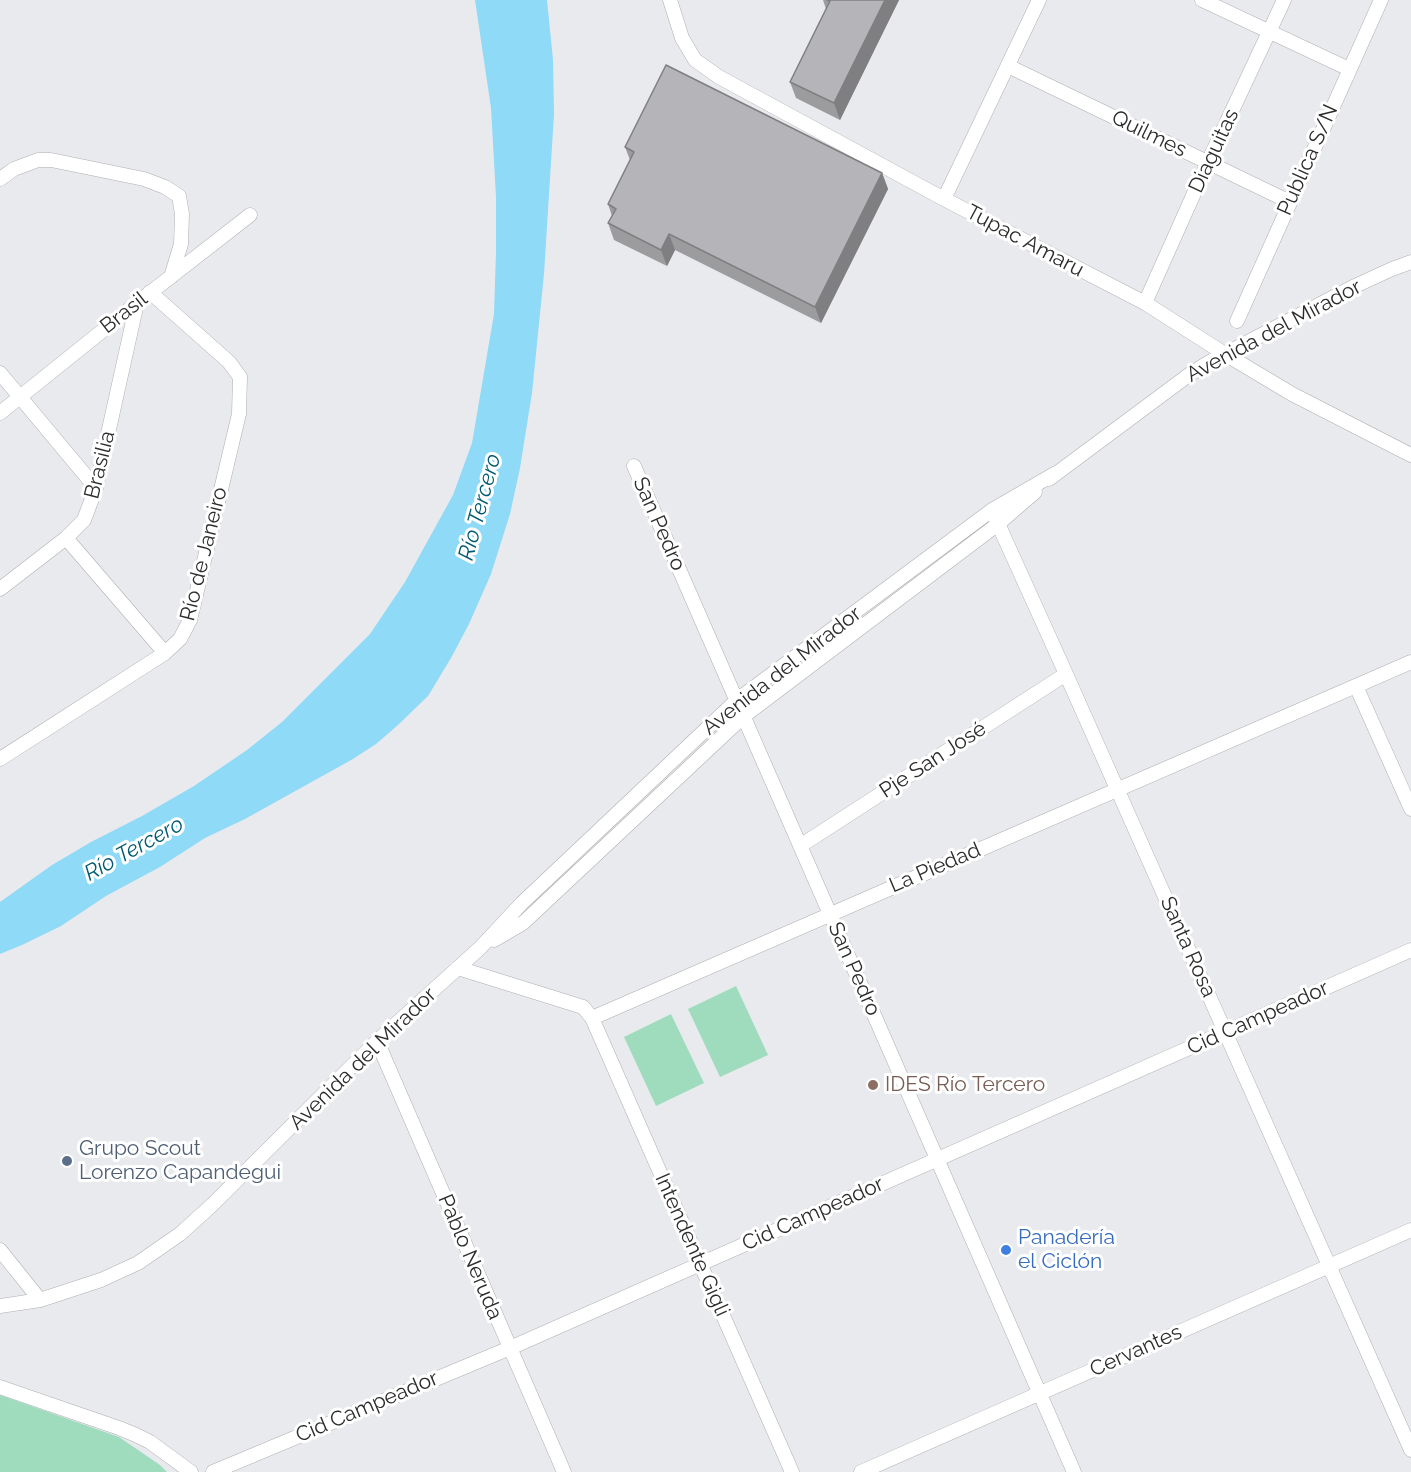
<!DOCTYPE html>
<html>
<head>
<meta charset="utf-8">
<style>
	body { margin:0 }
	canvas { display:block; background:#e9eaee }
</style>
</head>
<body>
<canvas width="1411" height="1472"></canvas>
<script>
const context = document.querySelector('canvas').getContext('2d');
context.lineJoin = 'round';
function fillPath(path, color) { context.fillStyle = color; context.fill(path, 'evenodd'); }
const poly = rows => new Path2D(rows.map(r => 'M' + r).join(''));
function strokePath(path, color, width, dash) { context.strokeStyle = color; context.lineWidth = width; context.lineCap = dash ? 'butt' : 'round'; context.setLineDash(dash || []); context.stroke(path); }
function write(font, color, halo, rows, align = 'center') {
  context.font = font + ' Raleway,sans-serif'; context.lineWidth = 6; context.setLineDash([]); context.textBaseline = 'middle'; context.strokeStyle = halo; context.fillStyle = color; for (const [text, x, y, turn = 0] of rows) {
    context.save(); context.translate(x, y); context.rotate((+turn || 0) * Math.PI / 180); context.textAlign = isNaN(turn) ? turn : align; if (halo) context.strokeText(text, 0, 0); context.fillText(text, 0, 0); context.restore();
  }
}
fillPath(poly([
	[736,986,768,1055,720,1077,688,1009],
	[671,1014,704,1083,656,1106,624,1037],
	[0,1395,119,1437,160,1465,167,1472,0,1472]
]), '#9fdcbd');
fillPath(poly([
	[475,0,547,0,553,60,554,114,544,274,532,393,520,468,510,514,491,574,469,624,451,658,428,696,398,725,376,744,353,759,245,819,205,838,160,867,106,896,61,926,22,945,0,954,0,902,52,865,91,842,142,816,194,786,247,750,282,722,370,634,405,582,453,495,472,443,494,314,496,252,496,197,491,108]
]), '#8fdaf7');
const street = poly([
	[670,0,682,38,695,60,719,77,944,199,1145,303,1225,354,1292,394,1411,455],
	[1202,0,1349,69],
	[1008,66,1290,202],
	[0,179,14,169,38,160,51,160,144,179,165,187,179,196,182,214,181,244,171,277],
	[944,199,1039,0],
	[1145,303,1208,162,1284,0],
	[1237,321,1381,0],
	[0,373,96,488],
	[0,413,137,303,250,215],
	[634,466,1074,1472],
	[1049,479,1190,374,1208,363,1355,286,1392,269,1411,262],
	[995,517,1066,674,1411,1450],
	[66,538,165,653],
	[0,589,66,538,84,520,96,488,137,303],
	[1356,686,1411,809],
	[0,759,165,653,180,639,190,620,239,414,240,377,229,362,150,292],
	[800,846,1066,674],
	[494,940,523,923,744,716,998,524,1035,492],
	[458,968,583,1007,592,1018,1411,662],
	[592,1018,792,1472],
	[377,1041,564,1472],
	[0,1250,40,1300],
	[0,1306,40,1300,101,1280,138,1263,180,1234,212,1205,377,1041,480,948,522,903,737,700,992,510,1056,473],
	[0,1387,119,1428,136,1435,150,1442,191,1472],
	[213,1472,510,1348,1411,950],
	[861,1472,1411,1230]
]);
strokePath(street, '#aeafb2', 15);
strokePath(street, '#fff', 14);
fillPath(poly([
	[823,0,899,0,840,120,796,98,790,82,826,9],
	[625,147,882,173,888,189,821,323,675,250,667,266,614,240,608,223,612,216,608,204,630,160]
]), '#9c9c9f');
fillPath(poly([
	[885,0,899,0,840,120,834,103],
	[882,173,888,189,821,323,815,307],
	[669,234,675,250,667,266,661,250]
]), '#7f7f82');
const building = poly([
	[827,0,885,0,834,103,790,82,830,1,827,0],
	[666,65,882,173,815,307,669,234,661,250,608,223,616,209,608,204,634,152,625,147,666,65]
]);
fillPath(building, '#b5b5b9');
strokePath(building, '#7f7f82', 1.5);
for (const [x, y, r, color] of [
	[873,1085,6,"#8d6e63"],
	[67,1161,6,"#5c6f8a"],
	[1006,1250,6,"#3f7fe0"]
]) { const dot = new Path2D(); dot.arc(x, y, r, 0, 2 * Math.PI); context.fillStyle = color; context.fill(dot); strokePath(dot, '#fff', 2); }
write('21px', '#2c2c2d', '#fff', [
	["Quilmes",1149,134,26],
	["Diaguitas",1214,151,-65],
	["Publica S/N",1308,160,-66],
	["Tupac Amaru",1025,241,28],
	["Brasil",124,313,-38],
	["Avenida del Mirador",1274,331,-28],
	["Brasilia",100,465,-76],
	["San Pedro",659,524,66],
	["Río de Janeiro",204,554,-76],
	["Avenida del Mirador",782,671,-38],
	["Pje San José",933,760,-33],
	["La Piedad",935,868,-23],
	["Santa Rosa",1188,947,66],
	["San Pedro",854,969,66],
	["Cid Campeador",1258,1018,-24],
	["Avenida del Mirador",363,1059,-44],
	["Cid Campeador",813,1214,-24],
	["Intendente Gigli",692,1245,66],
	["Pablo Neruda",470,1257,67],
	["Cervantes",1136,1351,-24],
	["Cid Campeador",367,1407,-23]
]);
write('21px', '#785e54', '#fff', [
	["IDES Río Tercero",885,1085]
], 'left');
write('21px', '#4e5e75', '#fff', [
	["Grupo Scout",79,1149],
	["Lorenzo Capandegui",79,1173]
], 'left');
write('21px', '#366cbe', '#fff', [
	["Panadería",1018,1238],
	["el Ciclón",1018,1262]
], 'left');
write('italic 22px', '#015a71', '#fff', [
	["Río Tercero",480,507,-75],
	["Río Tercero",134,849,-29]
]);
</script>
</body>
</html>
